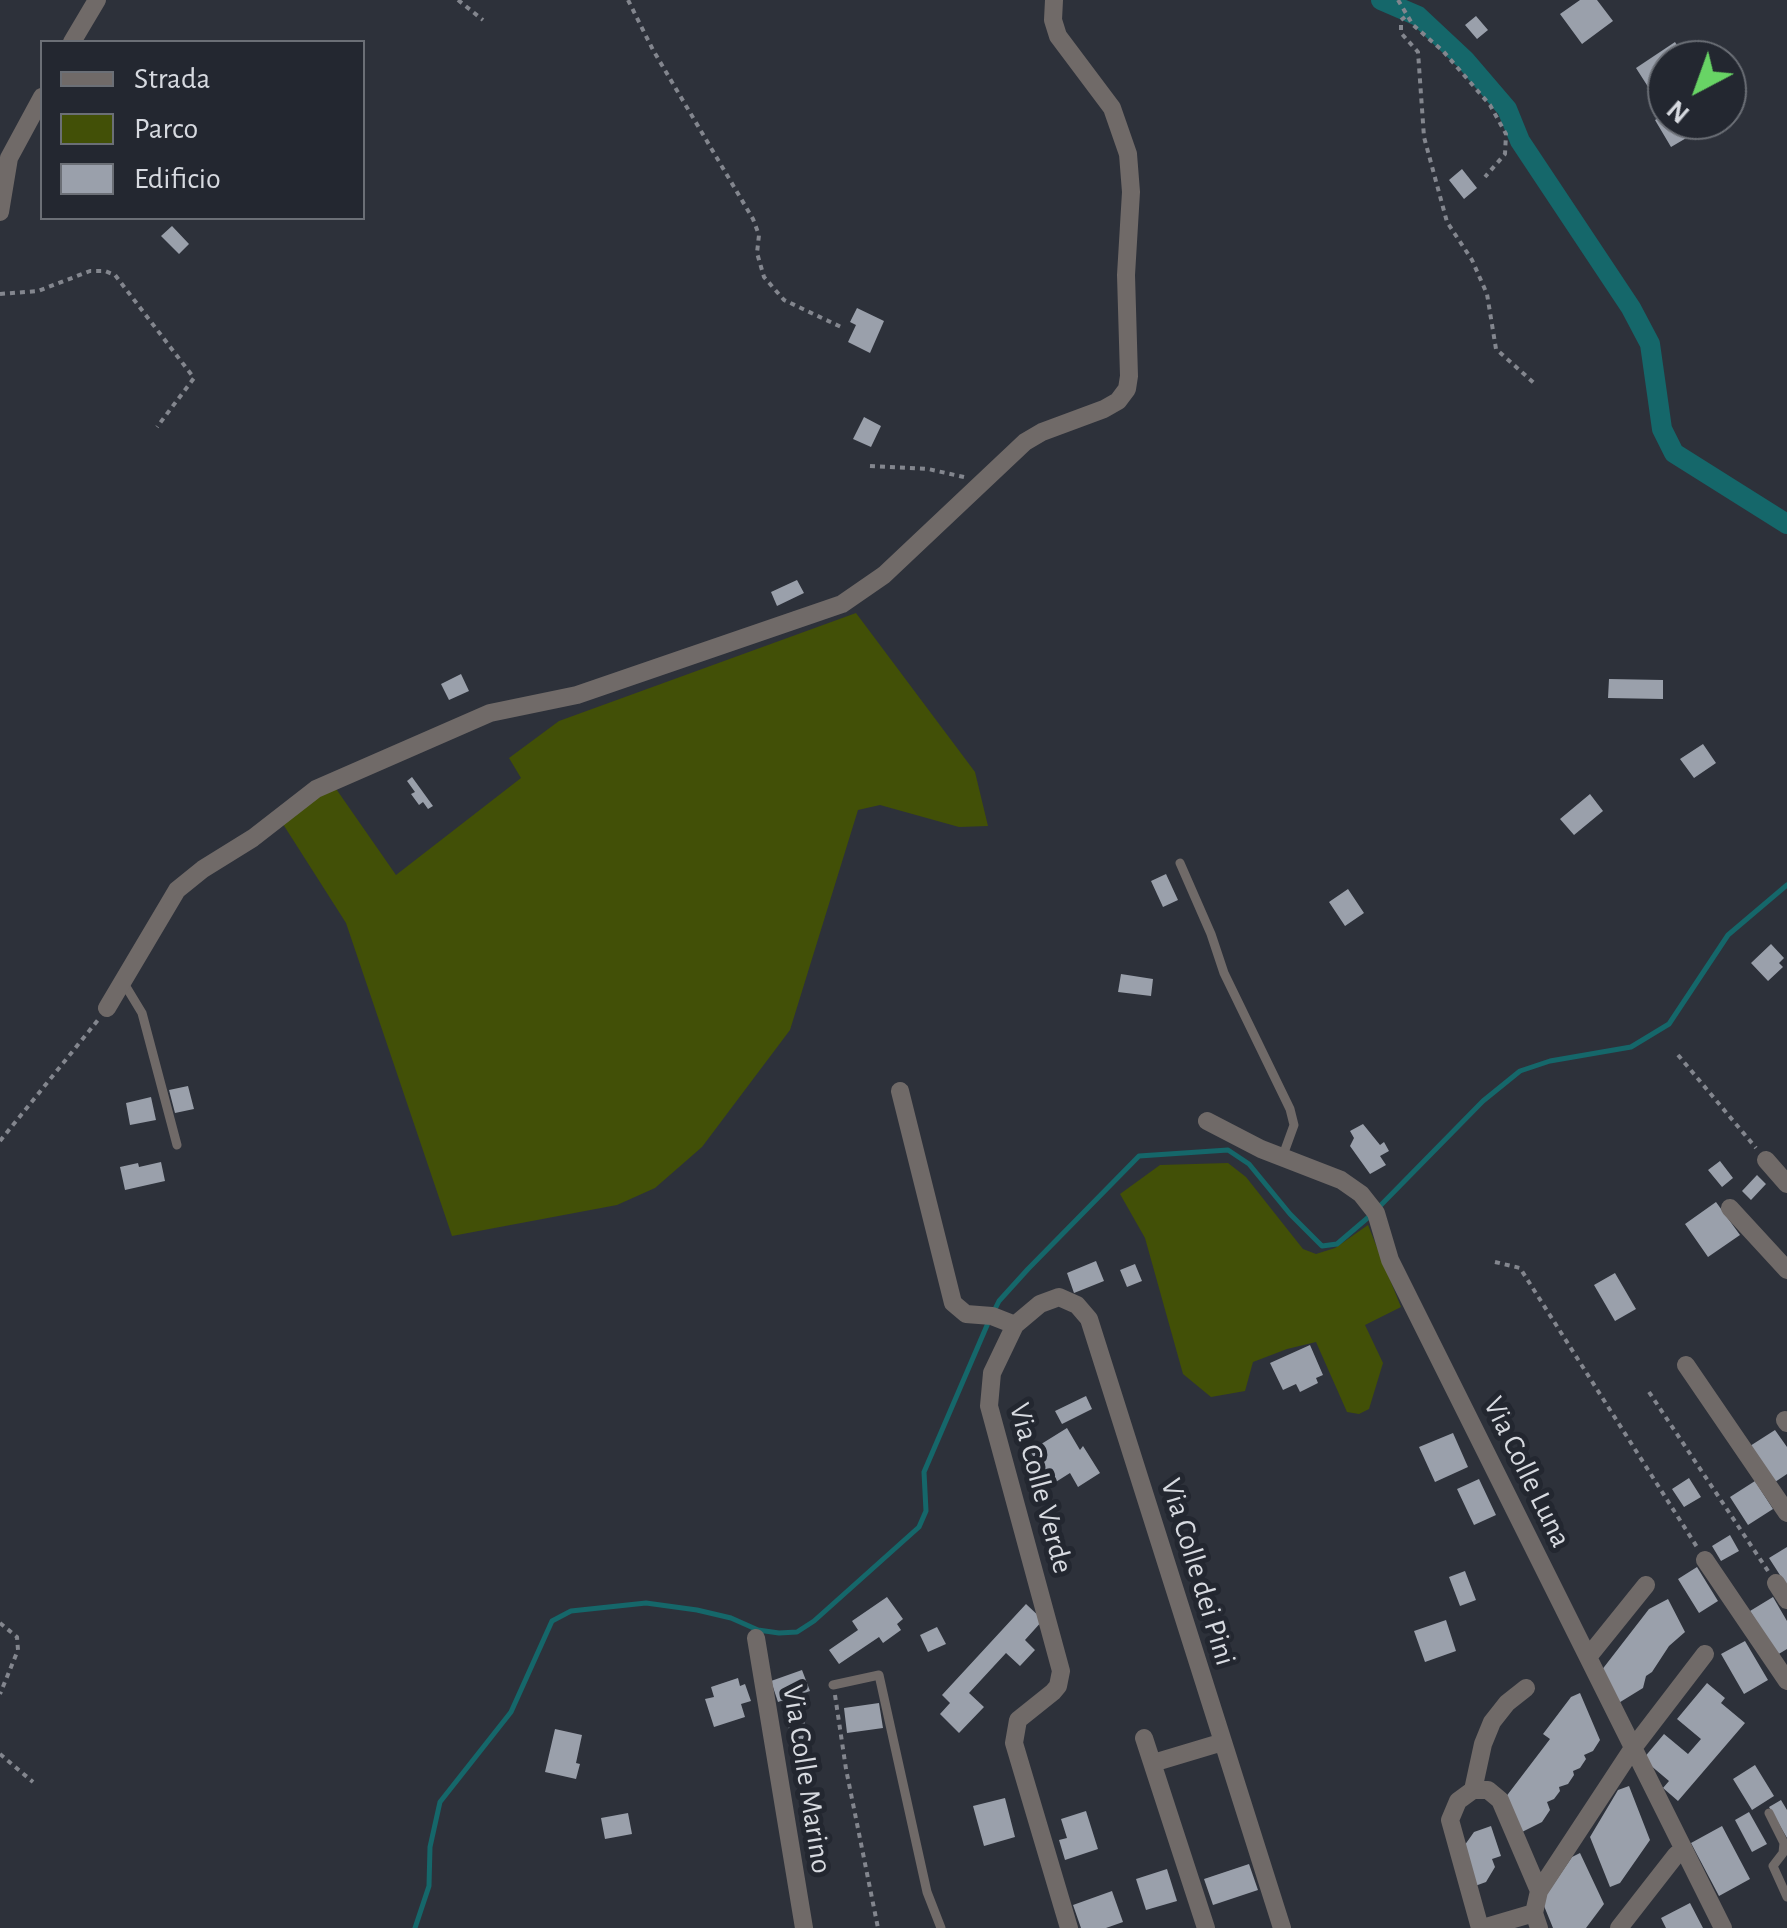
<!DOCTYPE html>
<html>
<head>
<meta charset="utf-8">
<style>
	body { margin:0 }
	#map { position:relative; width:1787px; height:1928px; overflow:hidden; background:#2d313a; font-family:"Alegreya Sans",sans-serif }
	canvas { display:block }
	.legend { position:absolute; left:40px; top:40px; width:325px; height:180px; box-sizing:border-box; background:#232730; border:2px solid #6b6f76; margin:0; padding:12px 18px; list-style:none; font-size:30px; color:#d7dae0 }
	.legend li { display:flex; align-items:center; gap:20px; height:50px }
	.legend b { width:50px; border:2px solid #6b6f76 }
	.north { position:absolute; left:1647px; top:40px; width:100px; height:100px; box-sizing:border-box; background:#232730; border:2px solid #6b6f76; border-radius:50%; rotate:221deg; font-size:28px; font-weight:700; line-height:40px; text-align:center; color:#d7dae0 }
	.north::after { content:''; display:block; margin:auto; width:35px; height:45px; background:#68d465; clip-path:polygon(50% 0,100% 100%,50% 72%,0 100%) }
</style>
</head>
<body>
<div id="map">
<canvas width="1787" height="1928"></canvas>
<ul class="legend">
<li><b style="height:12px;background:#706a68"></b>Strada</li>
<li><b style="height:28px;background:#425007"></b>Parco</li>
<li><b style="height:28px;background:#9aa0ab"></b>Edificio</li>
</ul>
<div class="north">N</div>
</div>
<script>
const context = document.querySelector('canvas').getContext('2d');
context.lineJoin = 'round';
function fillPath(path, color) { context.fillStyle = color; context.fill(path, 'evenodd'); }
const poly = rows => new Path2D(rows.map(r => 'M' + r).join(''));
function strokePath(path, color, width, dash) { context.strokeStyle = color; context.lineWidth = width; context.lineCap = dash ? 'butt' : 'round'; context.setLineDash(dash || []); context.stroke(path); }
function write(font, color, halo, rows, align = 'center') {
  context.font = font + ' "Alegreya Sans",sans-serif'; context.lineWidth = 10; context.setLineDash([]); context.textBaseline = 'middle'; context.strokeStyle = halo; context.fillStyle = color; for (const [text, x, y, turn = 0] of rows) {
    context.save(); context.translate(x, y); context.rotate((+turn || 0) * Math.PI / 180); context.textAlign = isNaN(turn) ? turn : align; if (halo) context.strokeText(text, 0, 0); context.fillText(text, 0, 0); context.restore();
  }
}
fillPath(poly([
	[856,613,975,772,988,826,959,827,880,805,858,810,790,1030,702,1147,655,1188,617,1205,452,1236,346,923,281,821,332,783,396,875,521,778,509,758,559,721],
	[1228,1163,1246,1177,1303,1249,1316,1254,1335,1248,1368,1225,1401,1307,1365,1325,1383,1363,1369,1409,1359,1414,1347,1412,1316,1342,1287,1349,1253,1362,1245,1391,1211,1397,1183,1374,1145,1238,1120,1194,1160,1165]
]), '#425007');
strokePath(poly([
	[1379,1207,1483,1101,1520,1071,1550,1061,1631,1047,1669,1024,1728,935,1787,885],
	[993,1313,999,1301,1028,1269,1139,1156,1228,1150,1249,1164,1290,1214,1322,1246,1337,1244,1371,1215],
	[415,1928,429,1886,430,1847,440,1802,511,1712,552,1621,571,1611,646,1603,697,1610,731,1618,758,1630,779,1633,797,1632,814,1621,919,1527,926,1511,924,1472,988,1323]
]), '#15676a', 5);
strokePath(poly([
	[1381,0,1418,16,1465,60,1507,109,1520,141,1631,308,1650,344,1662,429,1674,453,1787,524]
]), '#15676a', 20);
fillPath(poly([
	[1580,0,1597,0,1613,21,1582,44,1560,14],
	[1476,16,1488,30,1477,39,1465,25],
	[1675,42,1683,55,1667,60,1667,65,1661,69,1667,83,1652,93,1636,68],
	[1667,103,1667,120,1717,120,1671,147,1655,120,1663,115,1659,108],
	[1462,169,1477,188,1464,199,1449,180],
	[172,226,189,244,179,254,161,236],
	[857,308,884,321,870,353,848,342,856,325,850,322],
	[864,417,881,426,871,447,853,439],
	[797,580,804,593,777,606,771,592],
	[461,674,469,691,449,700,441,684],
	[1609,679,1663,680,1663,699,1608,698],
	[1703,744,1716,763,1694,778,1680,759],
	[412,777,433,806,428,809,423,802,419,805,411,794,415,792,407,781],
	[1590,794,1603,811,1574,835,1560,819],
	[1166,874,1178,900,1163,907,1151,881],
	[1348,889,1364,913,1345,926,1329,902],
	[1771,944,1784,958,1779,963,1783,967,1768,981,1751,963],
	[1121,974,1153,979,1151,996,1118,992],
	[188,1086,194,1109,175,1113,169,1090],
	[151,1097,156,1120,130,1125,126,1103],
	[1363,1124,1380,1145,1384,1142,1389,1151,1380,1156,1386,1165,1370,1174,1350,1146,1354,1138,1350,1131],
	[1720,1161,1733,1178,1722,1187,1708,1170],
	[161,1162,165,1181,125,1190,120,1167,138,1163,139,1167],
	[1757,1175,1766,1184,1751,1200,1742,1191],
	[1716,1202,1740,1235,1708,1257,1685,1224],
	[1096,1261,1104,1281,1074,1293,1067,1273],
	[1135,1264,1142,1281,1127,1287,1120,1270],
	[1615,1273,1636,1309,1615,1321,1594,1285],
	[1310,1345,1323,1375,1316,1378,1318,1383,1300,1392,1296,1384,1283,1390,1270,1363],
	[1086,1396,1092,1409,1062,1424,1055,1411],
	[1067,1428,1080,1450,1083,1446,1100,1473,1078,1487,1070,1473,1051,1485,1030,1451],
	[1775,1430,1787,1447,1787,1474,1775,1482,1750,1446],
	[1453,1433,1468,1467,1435,1482,1419,1447],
	[1689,1478,1701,1497,1684,1507,1672,1489],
	[1479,1479,1496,1515,1474,1525,1457,1489],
	[1755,1481,1773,1509,1748,1525,1730,1497],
	[1730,1535,1739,1551,1721,1561,1712,1546],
	[1787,1547,1787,1586,1769,1558],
	[1697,1567,1718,1601,1699,1613,1678,1579],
	[1465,1571,1476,1600,1460,1606,1449,1577],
	[887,1597,903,1619,897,1624,901,1630,883,1643,879,1637,839,1664,829,1650,858,1630,852,1621],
	[1773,1597,1787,1621,1787,1649,1777,1655,1750,1611],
	[1668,1599,1685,1632,1669,1646,1652,1672,1646,1676,1643,1688,1617,1704,1601,1671,1649,1609],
	[1026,1604,1043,1620,1025,1640,1035,1650,1020,1666,1006,1653,969,1693,984,1707,959,1733,940,1714,950,1703,942,1695],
	[1446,1620,1456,1651,1425,1662,1414,1631],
	[937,1627,946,1644,928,1652,920,1635],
	[1745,1641,1768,1680,1744,1694,1721,1654],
	[802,1670,810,1691,778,1702,771,1681],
	[738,1678,740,1686,745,1684,751,1701,741,1704,745,1717,714,1727,705,1699,714,1697,711,1687],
	[1707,1683,1725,1698,1721,1703,1745,1723,1678,1801,1663,1788,1669,1781,1643,1759,1664,1734,1688,1754,1701,1739,1677,1719],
	[1580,1693,1600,1740,1593,1751,1584,1755,1586,1759,1580,1768,1573,1771,1574,1775,1568,1784,1559,1787,1560,1791,1554,1799,1547,1802,1550,1810,1542,1822,1522,1832,1505,1798,1550,1739,1543,1734,1571,1697],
	[879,1703,883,1728,847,1733,844,1708],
	[804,1721,810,1741,795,1746,788,1726],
	[555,1729,582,1735,576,1763,580,1764,576,1779,545,1772],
	[1755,1765,1774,1796,1752,1810,1733,1779],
	[1629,1786,1650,1840,1620,1883,1610,1887,1590,1837,1618,1790],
	[1005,1798,1015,1837,984,1846,973,1806],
	[1781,1800,1787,1810,1787,1838,1769,1807],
	[1086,1811,1098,1849,1065,1860,1059,1840,1067,1838,1061,1819],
	[1749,1812,1767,1844,1752,1852,1735,1820],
	[628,1813,632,1834,605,1839,601,1818],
	[1491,1826,1501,1856,1492,1859,1495,1867,1486,1882,1475,1886,1462,1849,1474,1832],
	[1722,1826,1750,1879,1719,1896,1691,1843],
	[1580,1853,1604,1904,1586,1928,1553,1928,1542,1901,1572,1857],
	[1249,1864,1258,1890,1213,1905,1204,1879],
	[1167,1869,1177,1901,1146,1910,1136,1879],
	[1112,1891,1123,1922,1106,1928,1081,1928,1073,1905],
	[1690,1903,1703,1928,1666,1928,1661,1918]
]), '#9aa0ab');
strokePath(poly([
	[458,0,483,20],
	[628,0,653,50,753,219,759,235,757,253,764,277,784,300,841,327],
	[1398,0,1413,25,1443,51,1490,105,1506,134,1505,154,1485,177],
	[1405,17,1401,20,1401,33,1418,52,1424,137,1447,222,1472,260,1487,294,1496,349,1534,383],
	[0,294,38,291,90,271,105,271,115,275,194,378,157,427],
	[870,466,928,469,964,477],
	[1678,1055,1756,1148],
	[0,1141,98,1020],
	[1495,1262,1520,1268,1697,1547],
	[1649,1392,1768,1571],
	[0,1623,17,1637,18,1650,0,1694],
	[835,1695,846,1769,878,1928],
	[0,1754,33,1782]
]), '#83868e', 4, [5, 5]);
strokePath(poly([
	[1180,863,1211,934,1224,973,1290,1109,1294,1125,1282,1158],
	[122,980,142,1013,177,1145],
	[833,1685,879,1675,927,1892,941,1928],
	[1769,1813,1784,1843,1783,1853,1773,1866,1787,1897]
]), '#706a68', 9);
strokePath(poly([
	[72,42,97,0],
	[0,212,9,158,42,97],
	[107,1008,177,890,203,869,253,838,316,789,490,713,577,695,842,604,884,575,1025,442,1042,432,1104,409,1118,401,1127,389,1129,376,1126,275,1131,192,1128,154,1112,108,1058,36,1053,20,1054,0],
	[900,1091,953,1303,966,1314,992,1316,1015,1325,992,1373,989,1406,1061,1671,1058,1686,1053,1692,1018,1720,1014,1743,1069,1928],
	[1207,1121,1261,1149,1341,1180,1361,1194,1376,1213,1390,1260,1723,1928],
	[1766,1160,1787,1184],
	[1730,1208,1787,1270],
	[1015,1325,1040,1304,1059,1297,1077,1305,1089,1319,1282,1928],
	[1686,1365,1787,1513],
	[1785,1420,1787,1423],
	[1705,1560,1787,1681],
	[1776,1583,1787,1600],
	[756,1638,804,1928],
	[1588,1657,1646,1585],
	[1144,1738,1206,1928],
	[1153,1763,1223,1742],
	[1473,1790,1488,1790,1500,1800,1539,1891],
	[1534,1913,1539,1891,1633,1748,1705,1654],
	[1480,1928,1450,1820,1458,1801,1473,1790,1483,1744,1492,1722,1507,1703,1526,1688],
	[1483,1928,1534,1913,1539,1928],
	[1619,1928,1676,1855]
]), '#706a68', 18);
write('30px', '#d7dae0', '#232730', [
	["Via Colle Luna",1527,1472,64],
	["Via Colle Verde",1041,1488,75],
	["Via Colle dei Pini",1198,1572,73],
	["Via Colle Marino",807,1779,81]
]);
</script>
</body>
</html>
